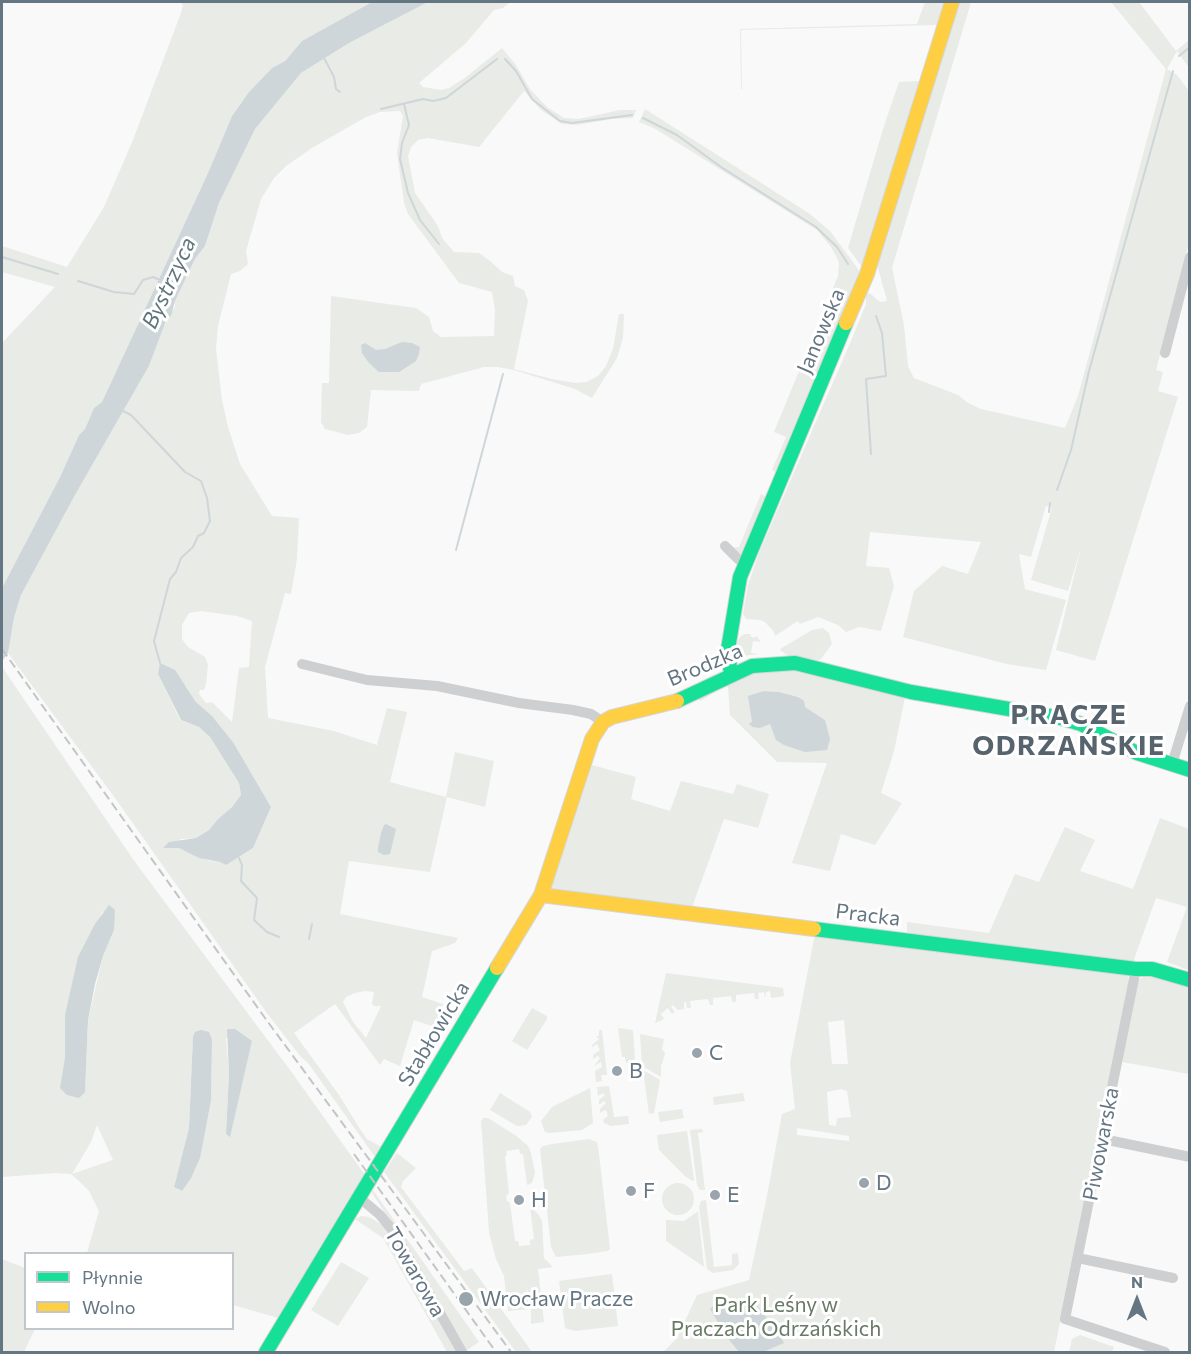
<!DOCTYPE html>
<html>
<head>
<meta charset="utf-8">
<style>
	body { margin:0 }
	#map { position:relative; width:1191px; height:1354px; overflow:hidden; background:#f9f9f9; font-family:Commissioner,sans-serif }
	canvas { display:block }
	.frame { position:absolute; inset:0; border:3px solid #657683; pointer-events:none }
	.legend { position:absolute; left:24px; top:1252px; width:210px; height:78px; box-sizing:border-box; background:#fff; border:2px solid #c1c8cd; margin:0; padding:8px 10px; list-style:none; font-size:18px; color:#657683 }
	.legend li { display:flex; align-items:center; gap:12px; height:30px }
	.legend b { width:30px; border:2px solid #c1c8cd }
	.north { position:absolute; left:1107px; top:1270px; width:60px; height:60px; -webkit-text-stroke:4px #fff; paint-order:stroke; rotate:0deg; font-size:16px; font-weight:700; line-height:24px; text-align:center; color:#657683 }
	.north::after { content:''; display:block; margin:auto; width:21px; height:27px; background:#657683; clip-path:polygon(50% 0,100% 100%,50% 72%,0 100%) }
</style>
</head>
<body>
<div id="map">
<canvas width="1191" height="1354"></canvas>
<div class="frame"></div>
<ul class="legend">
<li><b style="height:8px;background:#16e098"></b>Płynnie</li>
<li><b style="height:8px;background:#ffcf43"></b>Wolno</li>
</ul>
<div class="north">N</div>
</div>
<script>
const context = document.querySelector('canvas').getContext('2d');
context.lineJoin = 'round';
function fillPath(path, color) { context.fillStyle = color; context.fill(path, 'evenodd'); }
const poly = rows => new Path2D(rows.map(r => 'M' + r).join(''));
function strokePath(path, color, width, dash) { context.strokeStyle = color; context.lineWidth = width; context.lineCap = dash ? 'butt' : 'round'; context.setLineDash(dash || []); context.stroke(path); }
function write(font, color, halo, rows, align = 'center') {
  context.font = font + ' Commissioner,sans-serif'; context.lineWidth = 6; context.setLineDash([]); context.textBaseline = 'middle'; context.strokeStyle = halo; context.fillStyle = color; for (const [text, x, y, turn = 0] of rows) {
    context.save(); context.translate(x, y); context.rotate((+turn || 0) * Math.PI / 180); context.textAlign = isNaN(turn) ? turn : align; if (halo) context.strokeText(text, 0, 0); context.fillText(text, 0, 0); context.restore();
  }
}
fillPath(poly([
	[181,2,372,2,302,41,285,61,272,68,249,92,232,116,208,173,102,402,94,408,85,429,79,435,60,477,2,588,2,343,55,287,2,272,2,246,67,267,104,207,133,140,181,13,183,6],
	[428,2,509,3,503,8,494,10,466,43,419,83,423,87,441,90,449,88,466,77,502,48,516,65,530,89,547,107,564,118,579,119,620,110,636,110,633,118,611,119,577,125,562,124,541,110,524,91,479,147,428,138,418,140,411,147,408,156,415,193,438,226,442,238,454,252,479,253,489,260,502,272,513,276,515,286,524,290,528,301,514,369,552,379,576,383,586,382,598,376,606,366,613,349,619,314,624,314,623,338,617,358,592,398,575,389,514,370,497,367,484,367,421,384,419,391,371,390,367,427,359,433,348,435,325,429,321,422,322,383,329,383,331,296,416,308,429,317,433,331,441,337,494,336,495,310,492,292,459,283,408,214,404,203,397,153,403,116,400,111,380,112,366,117,312,148,286,166,274,178,261,199,246,251,248,264,240,271,231,274,218,326,216,349,222,400,228,427,240,464,272,516,299,518,297,559,291,594,285,593,265,667,268,718,334,731,377,745,387,708,407,712,390,782,446,797,455,752,494,761,485,807,447,797,430,872,349,861,340,914,458,938,455,943,432,951,422,997,443,1004,435,1027,414,1020,400,1066,384,1059,380,1065,335,1004,294,1033,339,1095,360,1129,367,1139,385,1149,378,1161,308,1063,301,1057,266,1012,115,798,8,653,14,618,21,595,75,495,149,366,167,318,175,307,175,301,195,259,205,246,219,203,255,129,301,73,349,43],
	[201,611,237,616,252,621,249,667,239,668,232,722,212,702,206,703,199,694,200,690,204,690,206,684,208,665,205,657,188,647,182,639,182,625,189,613],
	[161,663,186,686,196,702,212,716,233,742,271,807,253,848,227,864,220,862,210,861,179,848,180,839,196,838,209,830,218,819,232,807,241,795,239,783,210,737,199,727,180,720,158,674],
	[365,991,374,992,372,1004,374,1006,381,1006,366,1038,353,1022,343,1002,346,997,355,993],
	[925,2,945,2,937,25,741,30,742,89,920,81,862,267,848,248,883,129,899,82,741,89,740,29,917,24],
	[959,2,971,2,892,268,904,325,908,366,914,378,958,395,968,403,981,409,1065,428,1078,396,1166,69,1111,2,1139,2,1176,51,1189,40,1189,68,1177,51,1167,69,1177,75,1189,91,1189,243,1156,370,1163,372,1158,391,1178,397,1095,661,1056,650,1081,547,1068,591,1031,580,1052,507,1046,506,1031,557,1019,554,1025,589,1066,600,1046,670,1007,664,903,637,914,591,942,566,968,574,981,542,870,532,866,566,889,568,894,586,881,631,859,627,846,632,838,625,818,617,800,624,798,621,775,636,774,632,765,622,760,620,746,619,743,614,748,585,759,553,851,341,866,304,866,296,868,293,871,294,880,302,887,301,877,264],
	[645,109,810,214,830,231,861,273,778,473,772,470,786,437,774,432,838,276,839,262,831,247,817,230,654,128,639,122],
	[761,494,768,498,743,557,731,548,739,547],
	[823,628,829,633,832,644,821,659,818,660,789,656,781,651,780,649,812,630],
	[745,634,751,634,750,636,754,638,756,636,758,638,761,642,753,641,751,653,759,654,741,656,737,653,736,643,741,636],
	[2,667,135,862,293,1074,367,1178,282,1319,233,1305,232,1254,87,1253,99,1211,89,1191,79,1181,71,1174,55,1173,2,1177],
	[103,911,114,930,103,956,88,1020,85,1091,65,1058,65,1015,89,938],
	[193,1038,212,1040,211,1100,207,1122,182,1191,174,1187,189,1128],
	[226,1038,252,1041,231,1130,226,1133,229,1074],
	[97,1125,113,1160,72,1174,91,1142],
	[795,669,905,697,894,751,881,793,902,803,875,845,841,834,830,871,792,863,827,763,777,762,730,715,728,687,726,686,700,701,699,699,751,673],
	[764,691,779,692,798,697,805,707,825,720,770,723,752,722,750,701],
	[592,765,636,777,631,799,670,811,681,781,733,794,737,784,769,794,758,828,724,819,691,910,555,891,551,889],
	[1160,818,1189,829,1188,970,1167,962,1187,907,1156,898,1132,965,921,936,907,932,907,922,989,933,1015,874,1039,882,1065,827,1095,840,1080,871,1133,889],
	[815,934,1127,973,1129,980,1054,1352,663,1352,677,1338,697,1295,749,1280,766,1201,782,1114,795,1109,790,1063],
	[844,1020,848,1064,832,1064,828,1022],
	[841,1089,847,1091,851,1117,837,1118,836,1126,829,1125,827,1092],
	[797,1128,849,1136,849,1141,797,1135],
	[666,973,783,988,784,996,771,998,770,991,766,992,765,998,764,992,758,993,759,999,755,999,754,993,736,995,736,1002,732,1002,731,996,713,998,713,1005,710,1005,708,999,690,1001,691,1008,687,1008,686,1002,684,1002,684,1009,678,1010,673,1005,671,1007,675,1012,672,1014,668,1008,661,1014,664,1019,655,1023],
	[1150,973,1189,984,1189,1074,1122,1062,1138,980],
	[532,1008,547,1016,547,1019,527,1050,512,1041],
	[618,1028,633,1030,635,1062,626,1063,625,1057,622,1057],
	[599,1030,602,1030,607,1075,601,1075,602,1081,596,1082,595,1071,602,1067,601,1062,594,1066,600,1058,598,1056,593,1059,593,1055,600,1050,597,1044,592,1047,592,1045,599,1039,596,1036,599,1036],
	[640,1034,664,1039,662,1049,665,1053,662,1064,661,1065,661,1077,642,1066],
	[643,1070,660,1080,654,1113,649,1114],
	[609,1086,614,1117,628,1116,629,1124,611,1126,604,1123,603,1120,608,1116,607,1112,605,1110,600,1113,600,1109,606,1103,604,1101,599,1105,599,1100,605,1095,603,1093,598,1096,597,1087],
	[590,1088,593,1123,582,1130,549,1133,545,1132,541,1121,552,1107],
	[500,1093,530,1112,532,1117,526,1125,517,1126,490,1110],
	[743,1093,745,1101,714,1105,713,1097],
	[682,1109,684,1118,660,1122,658,1112],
	[483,1118,488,1118,515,1135,528,1146,531,1153,535,1173,532,1183,527,1185,523,1154,520,1154,519,1149,506,1151,507,1155,505,1156,509,1193,506,1196,507,1201,510,1203,515,1241,518,1241,519,1246,530,1245,530,1240,534,1239,530,1206,539,1215,542,1221,544,1258,553,1267,538,1269,544,1322,531,1324,531,1308,526,1284,529,1309,508,1311,504,1276,496,1259,489,1232,481,1121],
	[702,1129,703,1132,698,1133,705,1190,700,1190,697,1185,690,1130],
	[687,1131,694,1180,693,1181,686,1177,659,1150,657,1135],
	[589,1139,597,1142,599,1154,610,1249,607,1251,588,1254,556,1257,551,1247,540,1149,543,1146,552,1144],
	[397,1153,416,1168,403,1181,401,1187,464,1271,472,1268,532,1352,516,1352,384,1172],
	'662 1199a16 16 0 1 1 32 0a16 16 0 1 1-32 0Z',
	[373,1190,479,1342,466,1351,392,1223,372,1193],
	[706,1200,714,1267,732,1265,732,1254,738,1253,739,1264,733,1270,713,1273,707,1269,699,1207,701,1201],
	[697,1212,698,1212,704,1267,666,1241,666,1220,684,1221],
	[361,1216,369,1217,385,1226,458,1352,447,1352,383,1238,355,1219],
	[2,1259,25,1268,26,1328,35,1329,24,1352,2,1351],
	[341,1262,369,1278,338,1326,311,1310],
	[612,1274,618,1326,575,1331,565,1328,559,1281],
	[1080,1335,1114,1347,1112,1352,1069,1352,1072,1339]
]), '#e8ebe6');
fillPath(poly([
	[372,2,428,2,349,43,301,73,255,129,219,203,205,246,195,259,175,301,171,316,167,318,149,366,75,495,21,595,14,618,8,653,2,661,2,588,60,477,79,435,85,429,94,408,102,402,208,173,232,116,249,92,272,68,285,61,302,41],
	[402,342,412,343,420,347,419,354,416,361,399,372,379,372,369,363,362,353,361,345,365,343,376,350,385,349],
	[160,663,175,670,196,702,212,716,233,742,271,807,253,848,226,865,220,862,199,858,179,848,163,848,169,842,196,838,209,830,218,819,232,807,241,795,239,783,210,737,199,727,181,720,158,674],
	[764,691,779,692,798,697,804,701,805,707,825,720,830,739,827,750,805,752,784,745,776,740,770,724,760,728,752,727,749,723,752,722,748,696],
	[386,824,396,829,390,854,384,855,378,852,378,848,381,833,384,825],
	[109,905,115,910,114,930,103,956,95,984,88,1020,85,1092,79,1098,67,1095,60,1088,65,1058,65,1015,78,957,95,924],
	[227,1029,235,1029,252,1041,230,1137,226,1134,229,1074],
	[201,1030,209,1032,212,1040,211,1101,200,1158,191,1178,182,1191,174,1187,189,1128,193,1037,195,1032],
	[755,1303,778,1332,784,1343,763,1352,739,1352,726,1336,710,1309,715,1304]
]), '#ced6d9');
strokePath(poly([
	[1179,56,1190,47],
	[324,58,334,77,336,89,340,92],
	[505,59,516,71,532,99,560,121,572,123,632,115],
	[404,104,409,125,402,143,400,159,408,193,420,220,439,244],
	[381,109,423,99,433,101,446,98,497,59],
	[643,118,677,135,721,167,816,227,837,247,848,264],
	[2,257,58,274],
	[78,281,114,292,134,294,143,280,153,277,160,280],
	[121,410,131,415,185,472,201,481,207,498,210,521,204,533,198,536,193,547,181,558,176,572,170,579,154,641,160,663],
	[871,454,866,379,886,376,882,333,876,316],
	[1057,490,1071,450,1089,371,1173,71],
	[1049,512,1050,503],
	[456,550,503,374],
	[239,858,242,865,241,881,257,898,254,920,267,932,279,937],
	[309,939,312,924]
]), '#ced6d9', 2);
const fast = poly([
	[733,674,730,668,728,649,740,577,846,323],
	[677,701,752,666,795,663,911,692,1061,718,1081,724,1137,753,1190,770],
	[814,929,1136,969,1152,969,1190,980],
	[266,1352,497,968]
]);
const slow = poly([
	[846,323,867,274,952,2],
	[541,895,814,929],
	[497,968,541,895,592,739,603,722,612,717,677,701]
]);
strokePath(fast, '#d5d6d7', 16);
strokePath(slow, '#d5d6d7', 16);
strokePath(poly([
	[1165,353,1190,257],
	[725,546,738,559,746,563],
	[302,664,367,680,437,686,519,703,573,710,591,714,603,722],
	[1172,764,1190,706],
	[1136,969,1065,1319,1165,1352],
	[1103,1139,1190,1157],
	[360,1198,380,1215,394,1232,462,1352],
	[1078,1258,1173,1278]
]), '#cecfd0', 10);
strokePath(fast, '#16e098', 14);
strokePath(slow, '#ffcf43', 14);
strokePath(poly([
	[2,649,265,1018,511,1352],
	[354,1154,496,1352]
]), '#c3c5c6', 2, [9, 4.5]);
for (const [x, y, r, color] of [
	[697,1053,6,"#99a4ac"],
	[617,1071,6,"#99a4ac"],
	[864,1183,6,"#99a4ac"],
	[631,1191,6,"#99a4ac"],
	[715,1195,6,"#99a4ac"],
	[519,1200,6,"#99a4ac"],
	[466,1299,8,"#99a4ac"]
]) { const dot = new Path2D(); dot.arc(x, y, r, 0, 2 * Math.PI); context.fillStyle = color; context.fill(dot); strokePath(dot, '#fff', 2); }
write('21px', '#657683', '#fff', [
	["Janowska",821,331,-67],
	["Brodzka",705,665,-23],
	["Pracka",868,915,7],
	["Stabłowicka",434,1034,-59],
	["Piwowarska",1101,1144,-79],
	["Towarowa",415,1272,60]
]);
write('21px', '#657683', '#fff', [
	["C",709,1053],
	["B",629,1071],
	["D",876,1183],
	["F",643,1191],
	["E",727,1195],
	["H",531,1200],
	["Wrocław Pracze",480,1299]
], 'left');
write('21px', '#687a64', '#fff', [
	["Park Leśny w",776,1305],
	["Praczach Odrzańskich",776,1329]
]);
write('italic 22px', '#60757c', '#fff', [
	["Bystrzyca",169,283,-65]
]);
context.letterSpacing = '1.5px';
write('bold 27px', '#57646e', '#fff', [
	["PRACZE",1069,715],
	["ODRZAŃSKIE",1069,746]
]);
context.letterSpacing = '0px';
</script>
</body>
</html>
